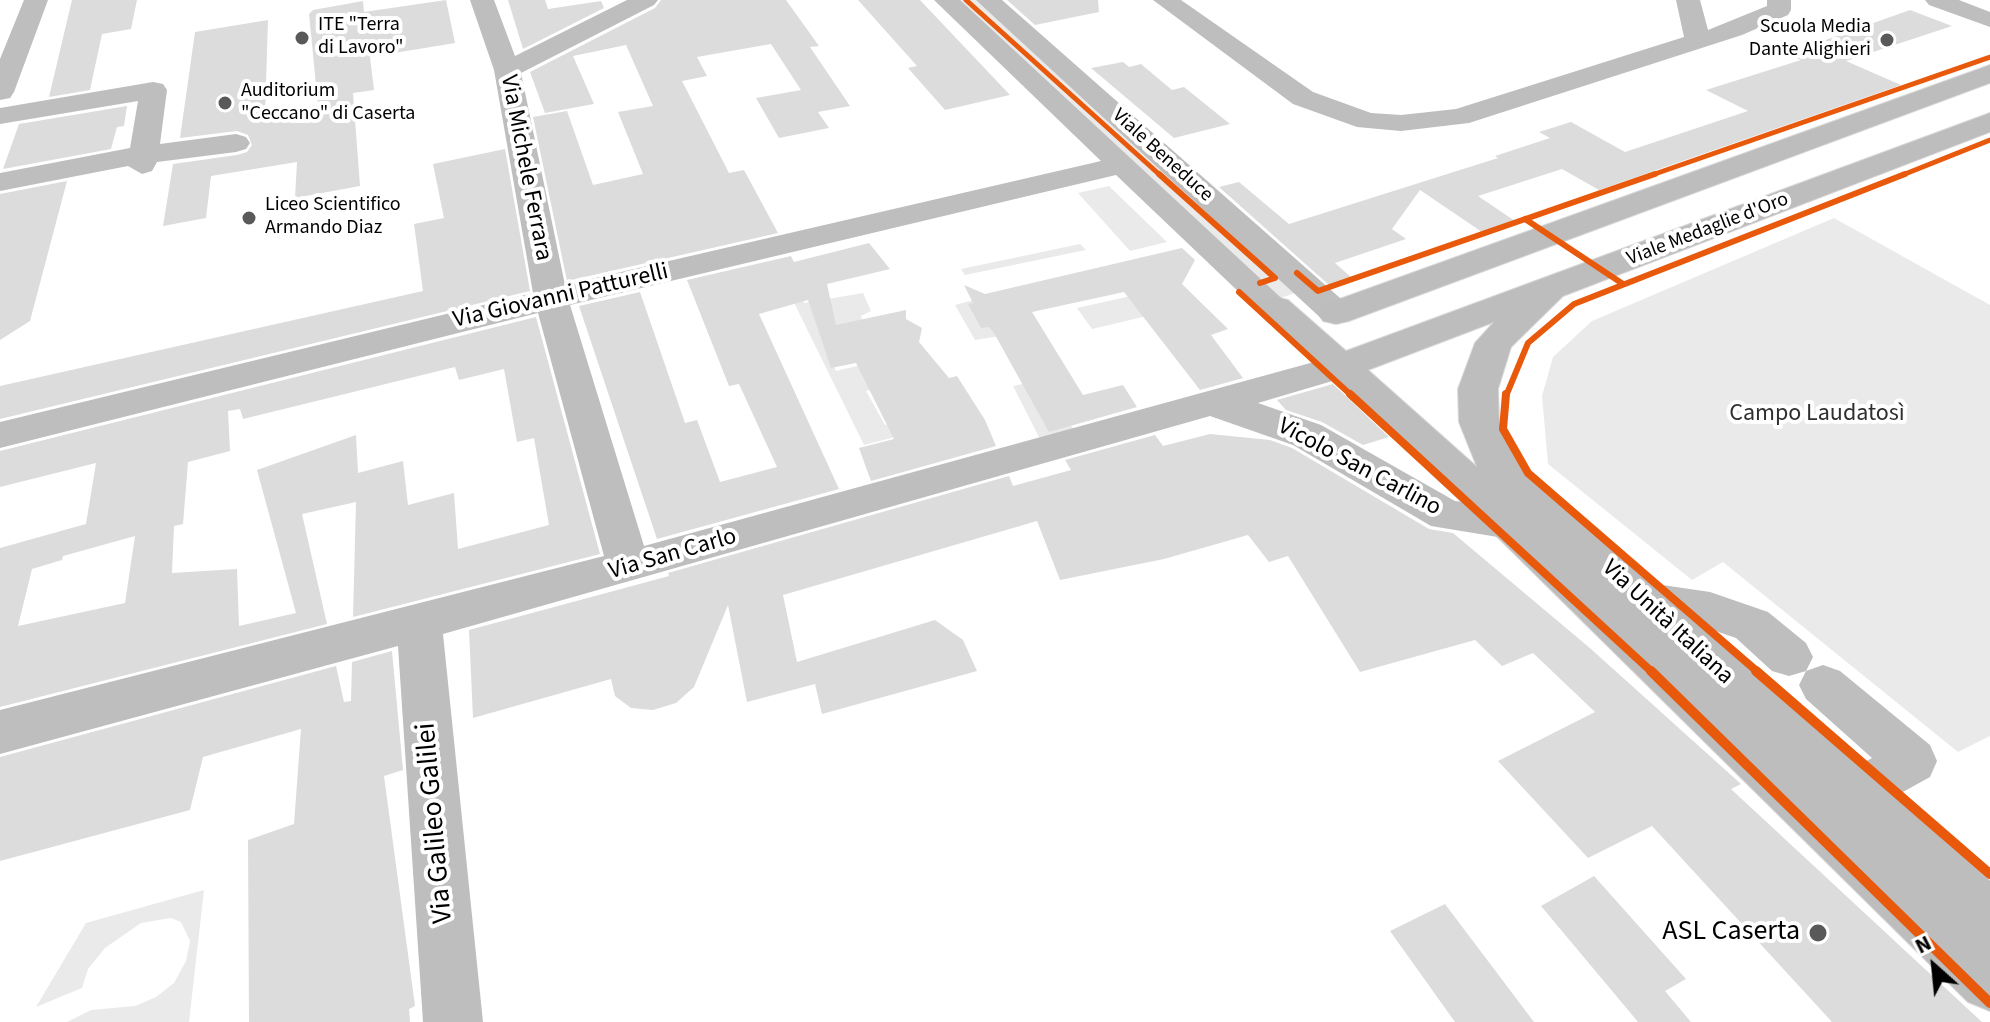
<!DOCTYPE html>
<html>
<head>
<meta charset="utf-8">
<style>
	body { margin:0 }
	#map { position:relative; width:1990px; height:1022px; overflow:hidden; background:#fff; font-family:"Source Sans 3",sans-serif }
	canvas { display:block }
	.north { position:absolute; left:1894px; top:926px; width:80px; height:80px; -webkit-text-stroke:6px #fff; paint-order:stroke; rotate:333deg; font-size:22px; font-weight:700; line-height:32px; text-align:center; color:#000 }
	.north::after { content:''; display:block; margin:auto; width:28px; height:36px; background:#000; clip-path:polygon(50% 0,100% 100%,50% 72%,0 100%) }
</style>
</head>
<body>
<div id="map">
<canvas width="1990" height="1022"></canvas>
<div class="north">N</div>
</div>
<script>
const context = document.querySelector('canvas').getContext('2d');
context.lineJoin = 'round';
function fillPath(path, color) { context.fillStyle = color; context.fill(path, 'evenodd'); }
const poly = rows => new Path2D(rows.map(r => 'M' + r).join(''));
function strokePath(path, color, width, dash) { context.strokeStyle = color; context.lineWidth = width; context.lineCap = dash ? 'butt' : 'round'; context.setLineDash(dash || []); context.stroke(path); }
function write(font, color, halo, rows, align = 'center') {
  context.font = font + ' "Source Sans 3",sans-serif'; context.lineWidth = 8; context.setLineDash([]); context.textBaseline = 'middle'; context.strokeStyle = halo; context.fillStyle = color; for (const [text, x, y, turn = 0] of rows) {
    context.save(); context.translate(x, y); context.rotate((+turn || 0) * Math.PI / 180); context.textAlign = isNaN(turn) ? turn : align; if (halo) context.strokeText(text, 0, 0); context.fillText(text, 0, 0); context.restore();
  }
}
fillPath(poly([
	[954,0,980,0,1300,291,1278,299],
	[1109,186,1167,242,1130,251,1078,193],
	[1834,218,1990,305,1990,736,1958,752,1723,562,1692,580,1548,464,1542,396,1553,357,1592,321],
	[1080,244,1086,250,965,275,961,269],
	[778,270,791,274,804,303,863,293,871,311,861,316,864,326,820,336,836,371,878,361,926,376,866,391,885,425,924,417,930,428,864,445],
	[1149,292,1164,312,1092,329,1077,308],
	[985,297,1006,335,975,340,955,305],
	[1043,380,1074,430,1040,439,1013,386],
	[204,890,189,1022,67,1022,91,1010,135,1006,156,997,174,983,186,961,190,941,181,922,171,918,141,923,105,948,88,969,82,988,36,1007,86,923]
]), '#eaeaea');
fillPath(poly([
	[72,0,137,0,131,29,102,34,90,90,49,97],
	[446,0,455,43,370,57,374,90,353,93,360,186,295,198,297,162,211,176,206,218,163,226,173,164,237,155,247,152,252,145,248,135,237,131,180,138,195,32,268,20,265,114,318,105,309,14,313,10,363,1,364,12],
	[508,0,545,0,548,9,601,1,604,8,523,49],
	[661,0,786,0,819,46,810,47,850,106,818,112,829,128,779,138,756,98,801,90,771,44,697,57,707,76,682,81,729,173,744,170,778,233,567,281,533,117,567,111,593,185,643,174,618,112,653,106,626,45,573,56,594,104,545,113,530,72,655,8],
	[858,0,920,0,1010,95,945,110,908,68,917,66],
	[1007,0,1098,0,1099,12,1035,25],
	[1910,10,1952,26,1846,61,1901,85,1599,190,1562,169,1478,196,1515,221,1482,232,1420,190,1392,229,1406,239,1335,263,1352,278,1329,285,1219,187,1239,182,1289,224,1498,158,1495,156,1550,138,1539,132,1571,122,1625,152,1748,111,1706,90,1801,60,1786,54],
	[1123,62,1129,67,1141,64,1172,90,1184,87,1230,124,1174,138,1091,68],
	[127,106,124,126,117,127,111,149,3,169,19,124],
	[505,149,530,291,0,419,0,386,423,291,414,224,444,218,433,164],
	[67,181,30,321,0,340,0,194],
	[869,243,890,269,827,284,836,325,906,310,906,319,922,328,919,342,949,378,957,376,985,420,996,446,871,481,859,448,894,439,856,363,831,368,808,300,759,314,839,489,657,539,579,306,640,292,685,423,697,420,720,482,777,467,739,384,729,386,687,280,791,256,794,262],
	[1182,248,1195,260,1182,284,1228,329,1211,335,1243,378,1200,390,1124,292,1032,312,1083,395,1123,385,1137,407,1049,432,994,333,989,327,981,328,968,304,973,303,964,285,985,294],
	[536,317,600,554,353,617,356,502,302,514,327,624,0,707,0,548,86,524,96,463,0,487,0,451],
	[455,367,459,380,504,369,517,442,534,438,549,525,458,549,454,493,408,505,403,461,358,473,356,435,257,470,296,613,239,626,237,569,172,573,174,526,183,524,188,462,230,451,228,411,240,409,243,419],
	[135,536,125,603,18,626,32,569,62,560,63,556],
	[1333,384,1373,422,1389,437,1363,445,1322,422,1286,410,1277,400],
	[1210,434,1270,440,1292,448,1429,529,1453,533,1591,649,1741,784,1731,789,1982,1022,1832,1022,1652,826,1588,858,1498,761,1595,712,1533,653,1502,666,1475,640,1360,672,1288,556,1269,562,1248,535,1164,559,1060,580,1037,521,783,595,797,662,935,620,963,640,977,671,822,714,815,684,747,702,728,605,694,687,676,703,653,710,631,708,615,696,611,679,473,718,469,630,669,576,668,573,1009,476,1013,486,1071,470,1065,460,1155,435,1163,446],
	[392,651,403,770,384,776,415,1006,409,1009,410,1022,249,1022,248,840,294,824,301,729,203,757,190,810,0,861,0,757,336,666,344,702,351,701,352,662],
	[1594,876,1686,979,1665,991,1691,1022,1638,1022,1541,906],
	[1445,904,1534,1022,1455,1022,1390,931]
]), '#dcdcdc');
const major = poly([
	[1990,65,1990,83,1349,321,1336,324,1323,321,1318,313,1323,305,1990,65],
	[1990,113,1990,132,1563,296,1511,347,1498,389,1499,422,1516,460,1990,881,1990,1011,1968,1002,1463,503,1257,308,1262,300,1275,297,1288,300,1346,351,1990,113],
	[1494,322,1475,343,1458,389,1459,422,1477,467,1368,370,1494,322]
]);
strokePath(major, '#dbdbdb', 2);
fillPath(poly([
	[24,0,48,0,14,92,10,98,0,100,0,59,24,0],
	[470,0,494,0,515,56,627,0,658,0,654,5,521,73,565,285,1101,161,934,0,960,0,1292,308,1287,315,1275,319,1263,315,1116,175,570,305,644,546,1343,354,1356,358,1361,366,1356,374,1258,403,1321,425,1455,501,1510,507,1525,512,1531,523,1525,534,1510,539,1431,526,1293,445,1210,416,443,634,483,1022,423,1022,398,646,0,754,0,710,604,556,538,313,0,448,0,422,533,293,494,70,470,0],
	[976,0,1002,0,1348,305,1353,313,1348,321,1336,324,1324,321,976,0],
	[1153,0,1181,0,1313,92,1371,113,1401,115,1456,109,1684,37,1676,0,1700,0,1708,30,1767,6,1767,0,1791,0,1791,10,1788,15,1742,35,1469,123,1401,131,1357,127,1293,104,1153,0],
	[1925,0,1959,0,1990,12,1990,27,1929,5,1925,0],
	[153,82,163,84,167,90,160,144,236,134,246,137,250,143,246,149,236,152,157,162,152,171,142,174,128,166,0,191,0,173,130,148,138,101,0,124,0,108,153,82],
	[1642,582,1710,592,1768,612,1806,643,1813,657,1806,671,1789,676,1772,671,1736,638,1707,628,1626,613,1619,600,1626,587,1642,582],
	[1823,665,1840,671,1930,745,1937,761,1930,777,1854,819,1836,812,1828,795,1836,778,1872,758,1806,699,1799,685,1806,671,1823,665]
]), '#bebebe');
fillPath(major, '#bdbdbd');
strokePath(poly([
	[966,0,1161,176],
	[1649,176,1990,57],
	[1900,176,1990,140]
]), '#e8590c', 5);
strokePath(poly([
	[1159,174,1275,278,1260,283],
	[1525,219,1623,284],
	[1297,273,1318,291,1655,174],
	[1239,292,1352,396],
	[1506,396,1528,343,1574,304,1905,174]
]), '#e8590c', 6);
strokePath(poly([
	[1350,394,1653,673],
	[1506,394,1503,429,1528,473,1759,673]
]), '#e8590c', 8);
strokePath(poly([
	[1651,671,1990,1003],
	[1756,671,1990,874]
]), '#e8590c', 10);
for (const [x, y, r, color] of [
	[302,38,8,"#595959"],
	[1887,40,8,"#595959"],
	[225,103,8,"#595959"],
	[249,218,8,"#595959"],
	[1818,933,10,"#595959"]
]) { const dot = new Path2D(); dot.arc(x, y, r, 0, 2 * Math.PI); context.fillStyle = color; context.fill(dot); strokePath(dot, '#fff', 3); }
write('20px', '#000', '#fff', [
	["ITE \"Terra",318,26],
	["di Lavoro\"",318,49],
	["Scuola Media",1871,28,"right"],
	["Dante Alighieri",1871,51,"right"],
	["Auditorium",241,92],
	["\"Ceccano\" di Caserta",241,115],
	["Liceo Scientifico",265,206],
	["Armando Diaz",265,229]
], 'left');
write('20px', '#000', '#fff', [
	["Viale Beneduce",1162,156,42],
	["Viale Medaglie d'Oro",1708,230,-21]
]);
write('24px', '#000', '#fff', [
	["Via Michele Ferrara",525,168,79],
	["Via Giovanni Patturelli",561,297,-13],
	["Vicolo San Carlino",1359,468,28],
	["Via San Carlo",673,555,-16],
	["Via Unità Italiana",1667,623,43]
]);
write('24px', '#2f2f2f', '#fff', [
	["Campo Laudatosì",1817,415]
]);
write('28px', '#000', '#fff', [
	["Via Galileo Galilei",436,823,-95]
]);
write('28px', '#000', '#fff', [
	["ASL Caserta",1800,933]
], 'right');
</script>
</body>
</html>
